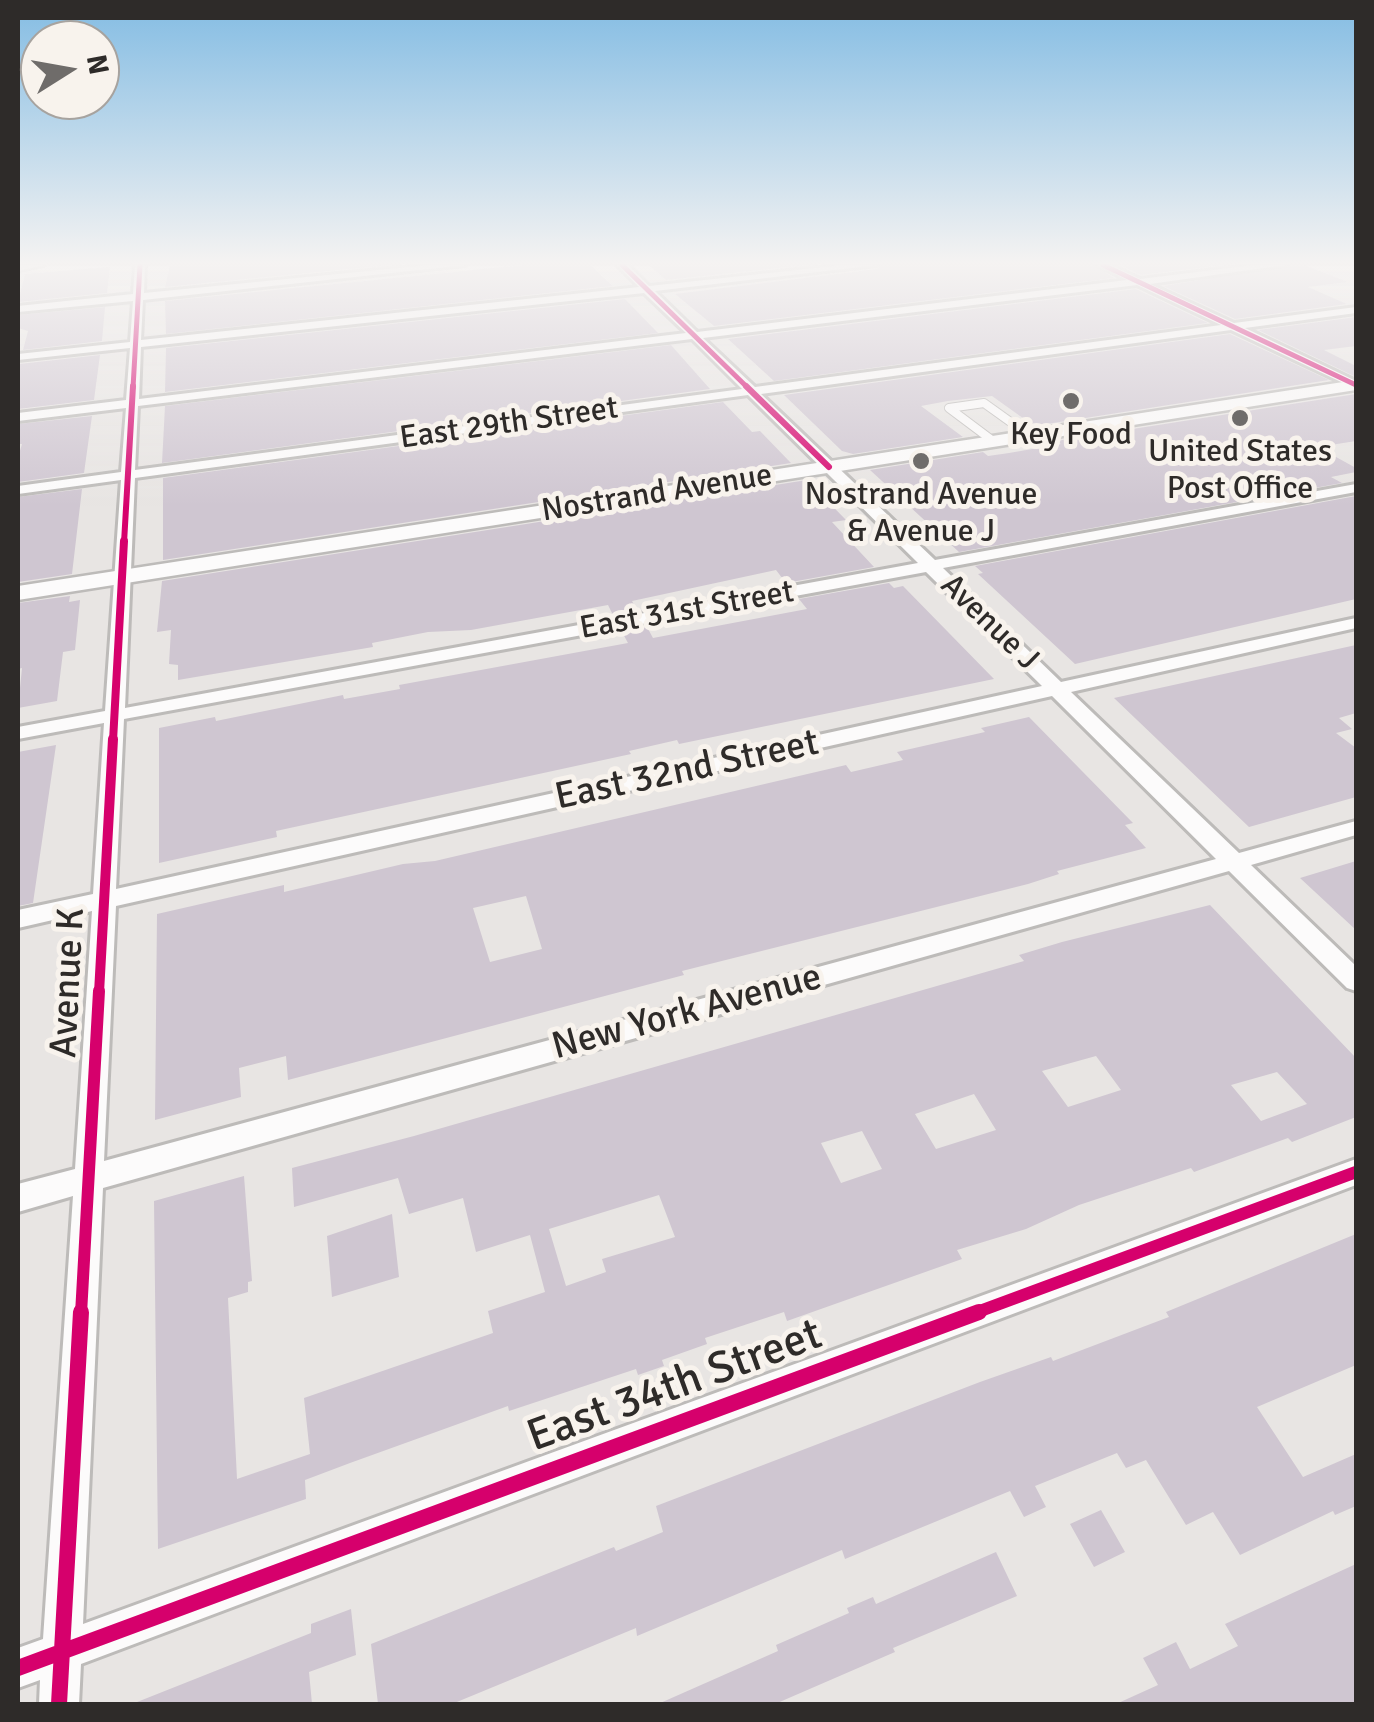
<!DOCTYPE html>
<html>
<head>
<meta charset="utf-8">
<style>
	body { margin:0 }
	#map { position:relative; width:1374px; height:1722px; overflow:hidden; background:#e8e5e3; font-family:Signika,sans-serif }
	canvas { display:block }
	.frame { position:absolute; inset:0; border:20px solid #2e2b29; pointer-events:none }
	.north { position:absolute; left:20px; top:20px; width:100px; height:100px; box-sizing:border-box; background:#f8f3ed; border:2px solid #a7a39f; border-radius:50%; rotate:79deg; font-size:28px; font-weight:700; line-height:40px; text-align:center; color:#2e2b29 }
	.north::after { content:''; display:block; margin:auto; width:35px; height:45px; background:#6f6c6a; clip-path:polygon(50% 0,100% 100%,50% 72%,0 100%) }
</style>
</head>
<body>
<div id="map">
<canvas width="1374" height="1722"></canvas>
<div class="frame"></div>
<div class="north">N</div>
</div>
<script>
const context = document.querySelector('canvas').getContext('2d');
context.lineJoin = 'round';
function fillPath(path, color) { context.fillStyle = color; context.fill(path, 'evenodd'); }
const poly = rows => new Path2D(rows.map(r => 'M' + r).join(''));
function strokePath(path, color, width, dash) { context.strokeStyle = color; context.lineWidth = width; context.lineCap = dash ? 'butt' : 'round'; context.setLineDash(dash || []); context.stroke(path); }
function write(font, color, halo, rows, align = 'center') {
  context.font = font + ' Signika,sans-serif'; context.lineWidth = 10; context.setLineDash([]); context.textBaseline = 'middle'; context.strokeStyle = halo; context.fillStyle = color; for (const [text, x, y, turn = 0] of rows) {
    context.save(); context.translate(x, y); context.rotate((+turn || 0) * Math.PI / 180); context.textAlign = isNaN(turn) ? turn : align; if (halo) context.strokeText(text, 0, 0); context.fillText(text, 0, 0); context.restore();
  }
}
fillPath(poly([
	[170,265,389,265,165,287],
	[524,265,590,265,613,286,166,334,165,301],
	[649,265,806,265,666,280],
	[881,265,1094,265,1114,278,714,326,675,294,877,269],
	[1120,265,1222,265,1141,275],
	[1289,265,1304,265,1348,282,1308,287,1347,304,1235,319,1163,286],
	[110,267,107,293,18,302,25,274],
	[1136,289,1208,323,774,381,728,339],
	[625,299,658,333,165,392,166,348],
	[105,307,102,341,23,350,28,331,18,328,18,315],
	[1356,317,1356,346,1324,350,1356,366,1356,377,1258,330],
	[1230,334,1329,380,1034,426,992,396,948,401,921,406,963,437,853,454,842,451,784,395],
	[671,345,710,389,162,463,165,406],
	[100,355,94,400,18,409,19,364],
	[1356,394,1356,441,1318,447,1356,468,1356,472,1331,477,1342,483,959,552,870,470,983,452,988,456,1009,453,1061,444,1056,441],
	[723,402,752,432,760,431,791,463,163,560,163,478],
	[92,416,84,473,18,482,18,457,22,444,18,444,18,424],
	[807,480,846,520,832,522,874,567,786,583,776,570,632,601,637,610,613,615,608,605,471,630,428,632,372,643,373,647,178,680,178,665,169,664,171,630,157,632,162,581],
	[82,489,72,574,18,582,18,497],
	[1356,496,1356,599,1075,664,978,574,983,573,975,566],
	[889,583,894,588,903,586,994,679,679,744,677,740,629,751,631,754,276,831,277,837,159,863,159,728,215,717,216,721,343,695,344,699,400,689,399,685,628,643,622,632,647,627,653,638,807,609,799,599],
	[70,596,69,602,80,600,75,650,63,652,57,701,18,708,22,668,18,669,18,603],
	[1356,645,1356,713,1339,718,1352,729,1336,733,1356,748,1356,797,1249,827,1114,698],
	[1029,717,1133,823,1125,825,1146,848,1057,871,1059,874,1028,884,682,971,684,975,288,1080,286,1056,239,1068,241,1097,155,1120,157,914,284,885,284,892,403,864,435,861,846,765,851,772,903,760,897,752,985,732,981,728],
	[526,896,542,949,490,962,473,908],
	[56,745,33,903,18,906,18,752],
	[1356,861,1356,930,1300,878],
	[1210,905,1356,1058,1356,1117,1292,1142,1288,1138,1194,1172,1191,1168,1079,1205,1026,1229,957,1250,962,1259,787,1321,784,1312,705,1338,707,1344,662,1360,664,1366,638,1375,636,1369,509,1411,508,1406,350,1463,305,1480,306,1499,158,1549,154,1201,244,1176,252,1281,248,1282,248,1292,228,1298,237,1479,310,1454,304,1398,493,1333,488,1311,545,1292,530,1235,476,1252,463,1198,409,1214,398,1178,294,1207,292,1168,414,1136,1024,961,1019,955,1062,942],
	[1096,1056,1121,1090,1068,1107,1042,1071],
	[1277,1072,1307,1104,1261,1121,1231,1085],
	[974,1094,996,1130,936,1149,915,1114],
	[862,1131,882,1169,841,1183,821,1143],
	[659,1195,675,1237,602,1259,606,1272,566,1286,549,1229],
	[392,1214,399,1277,332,1297,327,1236],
	[1356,1234,1356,1365,1257,1407,1303,1477,1356,1454,1356,1506,1335,1515,1333,1511,1240,1555,1213,1512,1186,1525,1146,1460,1126,1468,1117,1453,1035,1486,1046,1507,1024,1517,1010,1491,845,1559,842,1550,637,1636,636,1628,452,1704,378,1704,371,1644,614,1547,616,1551,663,1532,656,1506,980,1382,1051,1357,1053,1361,1169,1317,1166,1312],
	[1101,1510,1125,1552,1094,1567,1070,1524],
	[996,1552,1017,1596,893,1648,895,1652,775,1704,658,1704,778,1651,776,1645,849,1613,847,1608,873,1597,876,1604],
	[1356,1564,1356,1704,1116,1704,1158,1685,1143,1658,1176,1642,1190,1669,1238,1646,1225,1624],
	[351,1609,356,1655,309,1672,312,1704,132,1704,311,1633,311,1624]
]), '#cfc6d1');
const service = poly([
	[993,441,949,408,984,403,1030,436]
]);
const minor = poly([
	[135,265,145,265,144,293,429,265,465,265,143,300,141,340,639,287,617,265,628,265,649,286,843,265,877,265,655,291,697,332,1127,280,1098,265,1111,265,1140,279,1254,265,1285,265,1150,284,1234,323,1356,307,1356,313,1245,328,1356,381,1356,389,1231,330,761,394,935,560,1356,484,1356,492,943,568,1061,682,1356,618,1356,628,1071,692,1239,853,1356,821,1356,835,1251,865,1356,966,1356,991,1347,988,1229,871,103,1188,83,1624,1356,1159,1356,1185,81,1664,79,1704,39,1704,40,1680,18,1688,18,1648,43,1639,73,1196,18,1212,18,1184,75,1169,92,911,18,928,18,910,93,894,104,723,18,739,18,727,105,711,121,480,18,494,18,486,121,472,126,408,18,421,18,413,126,400,130,348,18,360,18,354,130,342,133,301,18,312,18,306,133,294,135,265],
	[1137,285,1221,325,755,387,703,338,1137,285],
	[644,293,686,333,139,399,141,347,644,293],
	[692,339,742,389,135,470,138,406,692,339],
	[748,395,918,563,125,708,135,478,748,395],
	[926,572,1042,686,116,889,124,719,926,572],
	[1052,696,1216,859,104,1161,116,906,1052,696]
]);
const secondary = poly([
	[18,265,44,265,18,271,18,265],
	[1356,380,1356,390,18,600,18,586,1356,380]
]);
strokePath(service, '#bdbbb9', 10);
strokePath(minor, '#bdbbb9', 6);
strokePath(secondary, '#bdbbb9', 5);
strokePath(service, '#fcfbfb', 8);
fillPath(minor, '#fcfbfb');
fillPath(secondary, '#fcfbfb');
strokePath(poly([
	[622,265,748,388],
	[1103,265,1356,385],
	[133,388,140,265]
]), '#d6006c', 5);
strokePath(poly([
	[746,386,829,467],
	[124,543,133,386]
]), '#d6006c', 6);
strokePath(poly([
	[113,741,124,541]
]), '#d6006c', 8);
strokePath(poly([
	[99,993,113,739]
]), '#d6006c', 10);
strokePath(poly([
	[81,1314,99,991],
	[972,1314,1356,1172]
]), '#d6006c', 12);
strokePath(poly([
	[18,1668,979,1312],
	[59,1704,81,1312]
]), '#d6006c', 16);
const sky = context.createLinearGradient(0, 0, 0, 506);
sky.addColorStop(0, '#83bce3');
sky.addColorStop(0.52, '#f5f3f2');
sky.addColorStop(1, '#f5f3f200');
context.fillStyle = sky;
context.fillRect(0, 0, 1374, 506);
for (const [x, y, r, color] of [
	[1071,401,10,"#6f6c6a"],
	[1240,418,10,"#6f6c6a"],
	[921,461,10,"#6f6c6a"]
]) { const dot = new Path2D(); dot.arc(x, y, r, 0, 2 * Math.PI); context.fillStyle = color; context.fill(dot); strokePath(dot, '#f8f3ed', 4); }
write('32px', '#2e2b29', '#f8f3ed', [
	["East 29th Street",509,424,-8],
	["Nostrand Avenue",657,494,-9],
	["East 31st Street",687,611,-10],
	["Avenue J",989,623,44]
]);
write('32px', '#2e2b29', '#f8f3ed', [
	["Key Food",1071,436],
	["United States",1240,453],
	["Post Office",1240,490],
	["Nostrand Avenue",921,496],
	["& Avenue J",921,533]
]);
write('38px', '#2e2b29', '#f8f3ed', [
	["East 32nd Street",687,771,-12],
	["Avenue K",69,983,-87],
	["New York Avenue",687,1013,-15]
]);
write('45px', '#2e2b29', '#f8f3ed', [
	["East 34th Street",675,1387,-20]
]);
</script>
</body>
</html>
